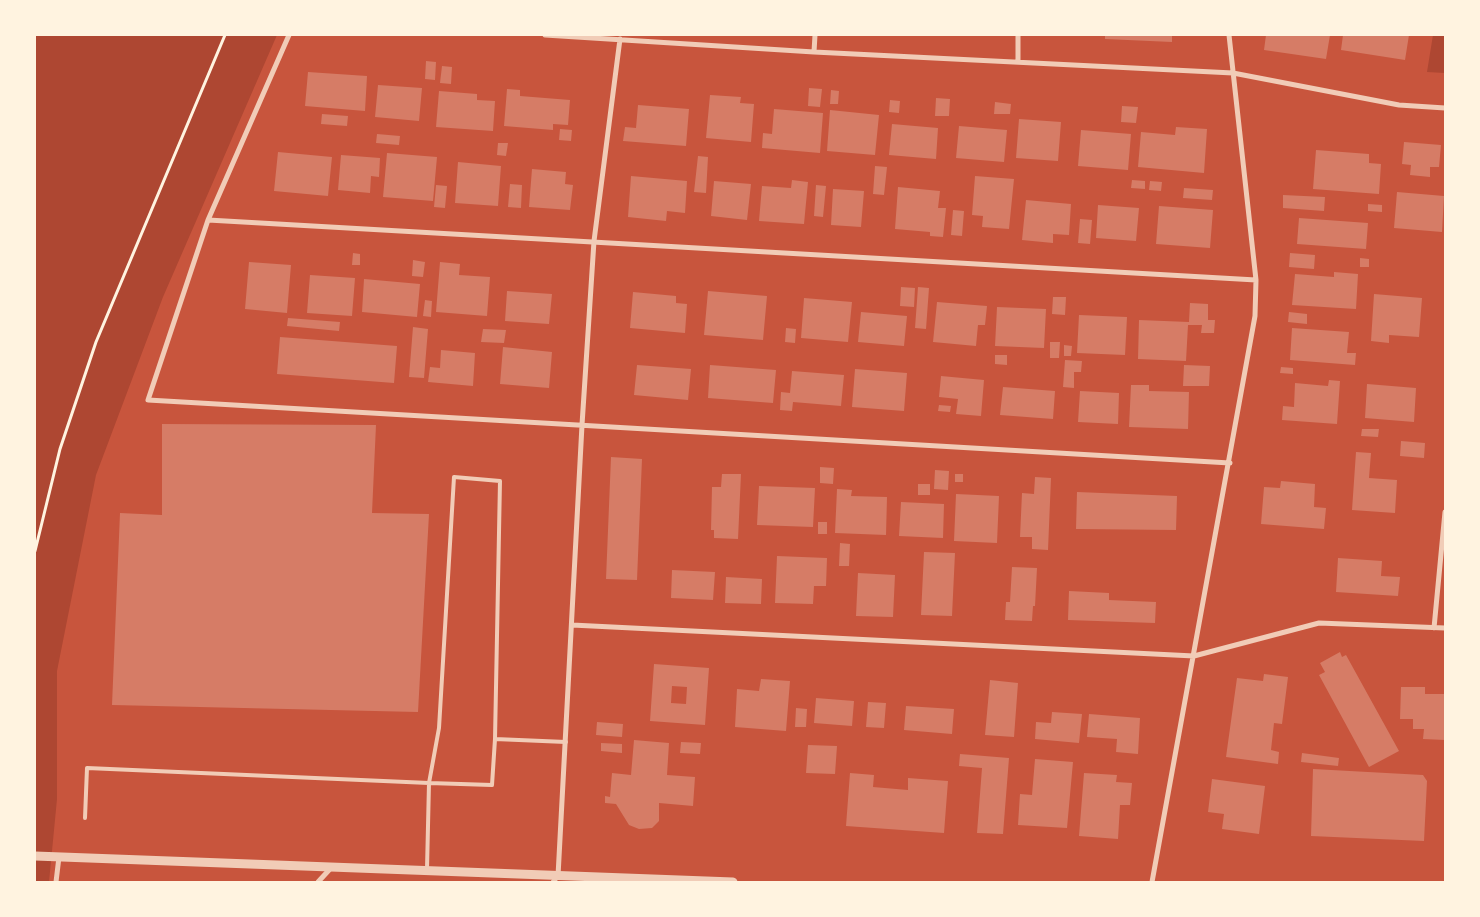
<!DOCTYPE html>
<html>
<head>
<meta charset="utf-8">
<style>
	body { margin:0 }
	#map { position:relative; width:1480px; height:917px; overflow:hidden; background:#c8553d; font-family:"Asap Condensed",sans-serif }
	canvas { display:block }
	.frame { position:absolute; inset:0; border:36px solid #fff3e0; pointer-events:none }
</style>
</head>
<body>
<div id="map">
<canvas width="1480" height="917"></canvas>
<div class="frame"></div>
</div>
<script>
const context = document.querySelector('canvas').getContext('2d');
context.lineJoin = 'round';
function fillPath(path, color) { context.fillStyle = color; context.fill(path, 'evenodd'); }
const poly = rows => new Path2D(rows.map(r => 'M' + r).join(''));
function strokePath(path, color, width, dash) { context.strokeStyle = color; context.lineWidth = width; context.lineCap = dash ? 'butt' : 'round'; context.setLineDash(dash || []); context.stroke(path); }
fillPath(poly([
	[35,35,277,35,163,297,96,475,57,671,57,799,49,882,35,882],
	[1433,35,1445,35,1445,73,1427,72]
]), '#ae4732');
fillPath(poly([
	[1105,35,1172,35,1172,42,1105,39],
	[1266,35,1330,35,1326,59,1264,50],
	[1343,35,1409,35,1405,60,1341,50],
	[426,61,436,62,435,80,425,79],
	[442,66,452,67,451,84,440,83],
	[308,72,367,76,365,111,305,106],
	[378,85,422,88,419,121,375,117],
	[809,88,822,89,820,107,808,106],
	[507,89,520,90,520,96,570,100,568,125,553,124,553,130,504,126],
	[831,90,839,91,838,104,830,104],
	[439,91,477,94,477,100,495,101,493,131,436,127],
	[710,95,741,97,740,103,754,104,751,142,706,138],
	[936,98,950,99,949,116,935,116],
	[890,100,900,101,899,113,889,112],
	[995,102,1011,104,1010,114,994,114],
	[638,105,689,109,686,146,623,141,625,127,636,128],
	[1122,106,1138,107,1136,123,1121,122],
	[774,109,823,113,820,153,762,148,763,133,772,134],
	[830,110,879,115,875,155,827,151],
	[322,114,348,116,347,126,321,124],
	[1019,119,1061,122,1058,161,1016,158],
	[892,124,938,128,936,159,889,155],
	[959,126,1007,130,1004,162,956,158],
	[1176,127,1207,129,1204,173,1138,167,1141,132,1175,135],
	[560,129,572,130,571,141,559,140],
	[1081,130,1131,134,1128,170,1078,166],
	[377,134,400,136,399,145,376,143],
	[1404,142,1441,145,1439,167,1430,167,1430,177,1410,175,1411,165,1402,164],
	[498,143,508,143,506,156,497,155],
	[1316,150,1369,154,1369,163,1381,164,1379,194,1313,189],
	[278,152,332,157,328,196,274,191],
	[387,153,437,157,433,201,383,197],
	[341,155,380,158,379,177,371,176,370,193,338,190],
	[698,156,708,157,706,193,694,192],
	[458,162,501,166,498,206,455,203],
	[875,166,887,167,884,195,873,194],
	[532,169,566,172,565,184,573,185,570,210,529,207],
	[631,176,687,181,685,213,667,211,666,221,628,217],
	[975,176,1014,179,1009,229,982,227,983,216,972,215],
	[792,180,808,182,804,224,759,221,762,186,791,188],
	[1132,180,1145,181,1145,189,1131,188],
	[714,181,751,184,747,220,711,216],
	[1150,181,1162,182,1161,191,1149,190],
	[510,184,522,185,521,208,508,207],
	[436,185,447,186,445,208,434,207],
	[816,185,826,186,823,217,814,216],
	[898,187,940,191,938,208,946,208,943,237,930,236,930,232,895,229],
	[1184,188,1213,190,1212,200,1183,198],
	[833,189,864,191,861,227,831,225],
	[1397,192,1444,196,1442,232,1394,228],
	[1283,195,1325,197,1324,211,1283,208],
	[1026,200,1071,204,1069,235,1053,234,1053,243,1022,240],
	[1368,204,1382,205,1382,212,1368,211],
	[1098,205,1139,208,1136,241,1096,238],
	[1159,206,1213,210,1210,248,1156,244],
	[953,210,964,211,962,236,951,235],
	[1299,218,1368,223,1366,249,1297,244],
	[1080,219,1092,220,1090,244,1078,243],
	[353,253,360,254,360,265,352,265],
	[1290,253,1315,255,1314,269,1289,267],
	[1360,258,1369,259,1369,267,1360,267],
	[413,260,425,262,423,277,412,276],
	[249,262,291,265,287,313,245,309],
	[440,262,460,264,459,275,490,277,487,316,436,312],
	[1334,272,1358,274,1356,309,1292,305,1295,274,1334,277],
	[310,275,355,278,352,316,307,313],
	[364,279,420,284,417,317,362,312],
	[901,287,915,288,914,307,900,306],
	[918,287,929,288,926,329,915,328],
	[507,291,552,294,549,324,505,321],
	[708,291,767,296,763,340,704,335],
	[633,292,676,296,676,303,687,304,685,333,630,328],
	[1374,294,1422,298,1419,337,1389,335,1389,343,1371,341],
	[1053,297,1066,297,1065,315,1052,314],
	[804,298,852,302,848,342,801,338],
	[425,300,432,301,431,317,423,316],
	[937,302,987,306,985,325,978,325,976,346,933,342],
	[1190,303,1208,304,1208,320,1215,320,1214,333,1201,333,1202,325,1188,325,1186,361,1138,359,1139,320,1189,322],
	[997,307,1046,309,1044,348,995,346],
	[861,312,907,316,904,346,858,342],
	[1289,312,1307,314,1307,324,1288,322],
	[1079,315,1127,317,1125,355,1077,353],
	[288,318,340,322,339,331,287,326],
	[413,327,428,329,424,378,409,377],
	[786,328,796,329,795,343,785,342],
	[1292,328,1349,332,1347,353,1356,353,1355,365,1290,360],
	[483,329,506,330,504,343,481,342],
	[280,337,397,346,394,383,277,374],
	[1050,342,1060,342,1059,358,1050,358],
	[1064,345,1072,346,1071,356,1064,356],
	[503,347,552,352,549,388,500,384],
	[441,350,475,353,473,386,428,382,430,367,440,368],
	[995,355,1007,355,1007,365,995,364],
	[1065,360,1082,361,1081,372,1074,372,1074,388,1063,387],
	[637,365,691,369,688,400,634,395],
	[710,365,776,370,773,403,708,398],
	[1184,365,1210,366,1209,386,1183,386],
	[1281,367,1293,368,1293,374,1280,373],
	[855,369,907,373,904,411,852,407],
	[792,371,844,375,841,406,793,402,792,411,780,410,781,392,790,393],
	[941,376,984,380,981,416,956,414,958,399,939,397],
	[1329,380,1340,381,1337,424,1282,420,1283,406,1294,407,1295,383,1328,386],
	[1367,384,1416,388,1414,422,1365,418],
	[1131,385,1149,385,1149,391,1189,392,1188,429,1129,427],
	[1003,387,1055,391,1053,419,1000,415],
	[1080,391,1119,393,1118,424,1078,422],
	[939,405,951,406,950,412,938,411],
	[162,424,376,425,372,513,429,514,418,712,112,705,120,513,162,515],
	[1362,429,1379,429,1378,437,1361,436],
	[1401,441,1425,443,1424,458,1400,456],
	[1356,452,1371,453,1369,478,1397,480,1395,513,1352,510],
	[611,457,642,459,637,580,606,579],
	[820,467,834,468,833,484,820,483],
	[935,470,949,471,948,490,934,489],
	[722,474,741,474,738,539,714,538,714,530,711,530,712,487,721,487],
	[955,474,963,474,963,482,955,482],
	[1035,477,1051,478,1048,550,1032,549,1032,537,1020,537,1022,493,1034,494],
	[1281,481,1315,484,1314,507,1326,508,1324,529,1261,524,1264,487,1280,488],
	[918,484,930,484,930,495,918,495],
	[759,486,815,488,813,527,757,525],
	[837,489,852,490,851,496,887,497,886,535,835,533],
	[1077,492,1177,496,1176,530,1076,529],
	[956,494,999,496,997,543,954,541],
	[901,502,944,504,943,538,899,536],
	[818,522,827,522,827,534,818,534],
	[840,543,850,544,849,566,839,566],
	[924,552,955,553,952,616,921,615],
	[777,556,827,558,826,586,814,586,813,604,775,603],
	[1338,558,1382,561,1381,576,1400,577,1398,596,1336,592],
	[1012,567,1037,568,1035,606,1033,606,1032,621,1005,620,1006,602,1010,602],
	[672,570,715,572,713,600,671,598],
	[858,573,895,575,893,617,856,616],
	[726,577,762,579,761,604,725,603],
	[1069,591,1109,593,1109,600,1156,602,1155,623,1068,620],
	[1340,652,1342,657,1346,655,1399,751,1369,767,1319,675,1325,672,1320,663],
	[654,664,709,668,705,725,650,721],
	[672,686,687,687,686,704,671,703],
	[1264,674,1288,677,1282,724,1274,723,1271,750,1279,752,1278,764,1226,757,1237,678,1263,681],
	[761,679,790,681,786,731,735,727,737,689,759,691],
	[990,680,1018,683,1014,737,985,735],
	[1401,687,1425,687,1425,694,1445,694,1445,740,1423,739,1424,729,1413,729,1413,719,1400,719],
	[816,698,854,701,852,726,814,723],
	[868,702,886,703,884,728,866,727],
	[906,706,954,709,952,734,904,730],
	[796,708,807,709,806,727,795,727],
	[1052,712,1082,714,1079,743,1035,739,1036,722,1051,723],
	[1089,714,1140,718,1138,754,1116,752,1117,739,1087,737],
	[597,722,623,724,622,737,596,735],
	[634,740,669,743,667,775,695,777,693,806,659,803,659,821,652,828,639,829,629,825,616,804,605,803,605,796,610,797,612,773,631,775],
	[681,742,701,743,700,754,680,753],
	[601,743,622,744,622,753,601,751],
	[808,745,837,746,835,774,806,773],
	[1302,753,1339,758,1338,766,1301,762],
	[960,754,1009,758,1003,834,977,833,982,768,959,766],
	[1035,759,1073,762,1067,828,1018,825,1020,794,1032,795],
	[1313,769,1423,775,1427,781,1424,841,1311,836],
	[850,773,874,775,873,787,908,790,908,778,948,781,944,833,846,826],
	[1084,773,1117,775,1116,782,1132,783,1130,805,1120,805,1118,839,1079,836],
	[1212,779,1265,786,1259,834,1222,829,1224,814,1208,812]
]), '#d67c66');
strokePath(poly([
	[35,551,60,449,96,342,225,35]
]), '#fff3e0', 3);
strokePath(poly([
	[495,739,566,742],
	[85,818,87,768,429,783,492,785,495,739,500,481,454,477,439,728,429,783,427,869]
]), '#f1ccb7', 4);
strokePath(poly([
	[289,35,208,220,148,400,1230,463],
	[545,35,814,52,1233,73,1399,105,1445,108],
	[814,52,815,35],
	[1018,62,1018,35],
	[208,220,1256,280],
	[572,625,1194,656,1319,623,1445,628],
	[1434,628,1445,512],
	[56,882,59,857],
	[318,882,330,869],
	[553,882,558,876,582,425,594,241,620,39],
	[1152,882,1255,316,1256,280,1229,35]
]), '#f1ccb7', 5);
strokePath(poly([
	[35,856,733,882]
]), '#f1ccb7', 9);
</script>
</body>
</html>
